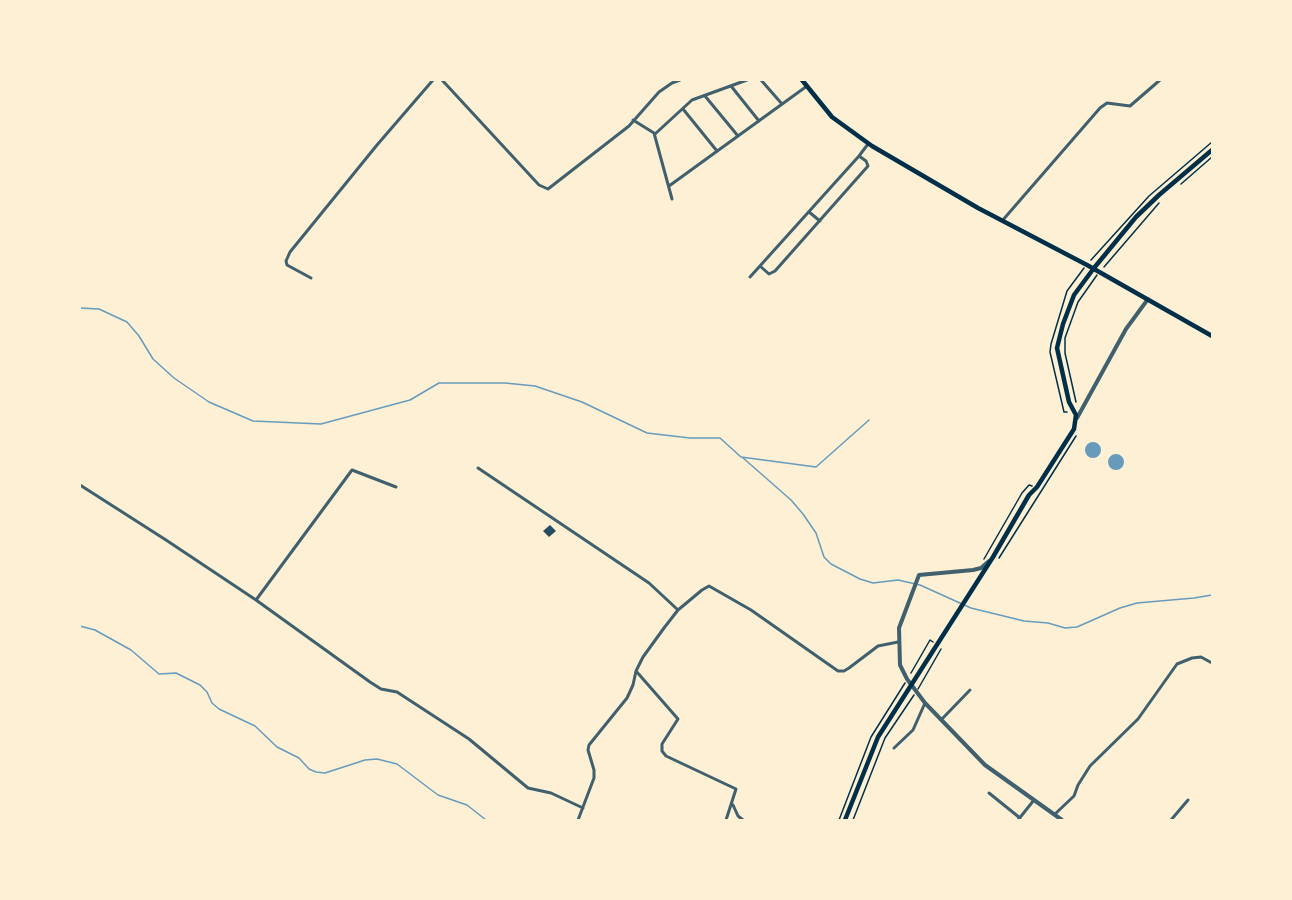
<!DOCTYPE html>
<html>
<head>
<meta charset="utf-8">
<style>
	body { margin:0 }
	#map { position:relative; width:1292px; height:900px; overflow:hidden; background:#fdf0d5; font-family:Bitter,serif }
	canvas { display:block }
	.frame { position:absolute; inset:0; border:81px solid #fdf0d5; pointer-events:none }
</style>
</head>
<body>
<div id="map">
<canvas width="1292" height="900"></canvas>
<div class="frame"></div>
</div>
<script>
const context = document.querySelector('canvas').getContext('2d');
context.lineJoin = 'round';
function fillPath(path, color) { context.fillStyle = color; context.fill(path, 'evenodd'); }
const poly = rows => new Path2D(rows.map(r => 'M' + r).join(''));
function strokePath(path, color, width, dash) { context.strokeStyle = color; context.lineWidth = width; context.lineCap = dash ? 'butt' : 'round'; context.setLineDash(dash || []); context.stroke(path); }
fillPath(poly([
	'1085 450a8 8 0 1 1 16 0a8 8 0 1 1-16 0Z',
	'1108 462a8 8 0 1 1 16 0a8 8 0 1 1-16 0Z'
]), '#669bbc');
strokePath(poly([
	[80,308,99,309,127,322,139,336,153,359,174,378,209,402,253,421,321,424,410,400,439,383,505,383,535,386,582,402,647,433,690,438,720,438,741,457,816,467,869,420],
	[742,457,791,500,803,514,816,533,824,557,831,564,860,579,873,583,898,580,920,585,971,608,1024,621,1048,623,1065,628,1077,627,1120,608,1137,603,1194,598,1212,595],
	[80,626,95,630,131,650,159,674,176,673,200,685,207,692,212,703,219,709,255,726,277,747,299,758,309,769,316,772,325,773,365,760,377,759,397,764,438,795,467,805,486,820]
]), '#669bbc', 1.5);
fillPath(poly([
	[550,525,556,531,549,537,543,531]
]), '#264d5e');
strokePath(poly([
	[1181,184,1212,157],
	[1091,260,1149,196,1212,142],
	[1104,267,1159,203],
	[1076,402,1065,353,1065,338,1078,302,1097,275],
	[1067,412,1064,412,1050,352,1051,344,1067,291,1084,268],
	[999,558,1076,436],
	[984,559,1022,493,1029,485,1032,486],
	[911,673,930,640,933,642],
	[918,689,941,649],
	[839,820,871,737,905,683],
	[853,820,885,738,914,695]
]), '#003049', 1.5);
strokePath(poly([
	[442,80,539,185,548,189,629,126,659,92,672,83,680,80],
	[761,80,782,104],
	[731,86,759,121],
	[705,96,738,136],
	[683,109,717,151],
	[633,120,654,133,672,199],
	[655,134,692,100,747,80],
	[669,186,807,86],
	[809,212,820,221],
	[1002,221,1100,108,1107,103,1130,106,1160,80],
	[760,266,769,274,775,271,868,166,866,161,859,156],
	[750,277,859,156,868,144],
	[311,278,287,265,286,261,290,252,377,145,433,80],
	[478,468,649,583,678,610],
	[80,485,166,540,256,600,370,682,381,689,397,692,469,739,528,788,551,793,583,808],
	[256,600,352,470,396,487],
	[636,671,678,719,662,744,662,751,666,756,736,789,726,820],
	[941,720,970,690],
	[894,748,913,730,925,703],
	[989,793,1020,818],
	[733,805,738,816,743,820],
	[1055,814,1074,796,1078,785,1090,766,1138,719,1177,664,1192,658,1201,657,1212,663],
	[578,820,594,778,594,770,588,750,589,745,627,698,633,685,636,671,643,657,664,628,678,610,702,590,709,586,751,610,838,671,844,671,849,668,878,646,898,642],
	[1018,820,1034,800],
	[1171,820,1188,800]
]), '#3f606c', 3);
strokePath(poly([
	[1077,418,1126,329,1148,299],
	[989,561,981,568,973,570,919,575,899,628,900,665,907,679,925,703,985,765,1062,820]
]), '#3f606c', 4);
strokePath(poly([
	[802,80,832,117,872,146,978,208,1087,265,1212,336]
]), '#003049', 4.5);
strokePath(poly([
	[845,820,878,737,993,557,1029,495,1037,487,1074,429,1076,415,1069,402,1057,348,1063,324,1074,295,1094,268,1136,217,1159,195,1212,150]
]), '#003049', 4.5);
</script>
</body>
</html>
